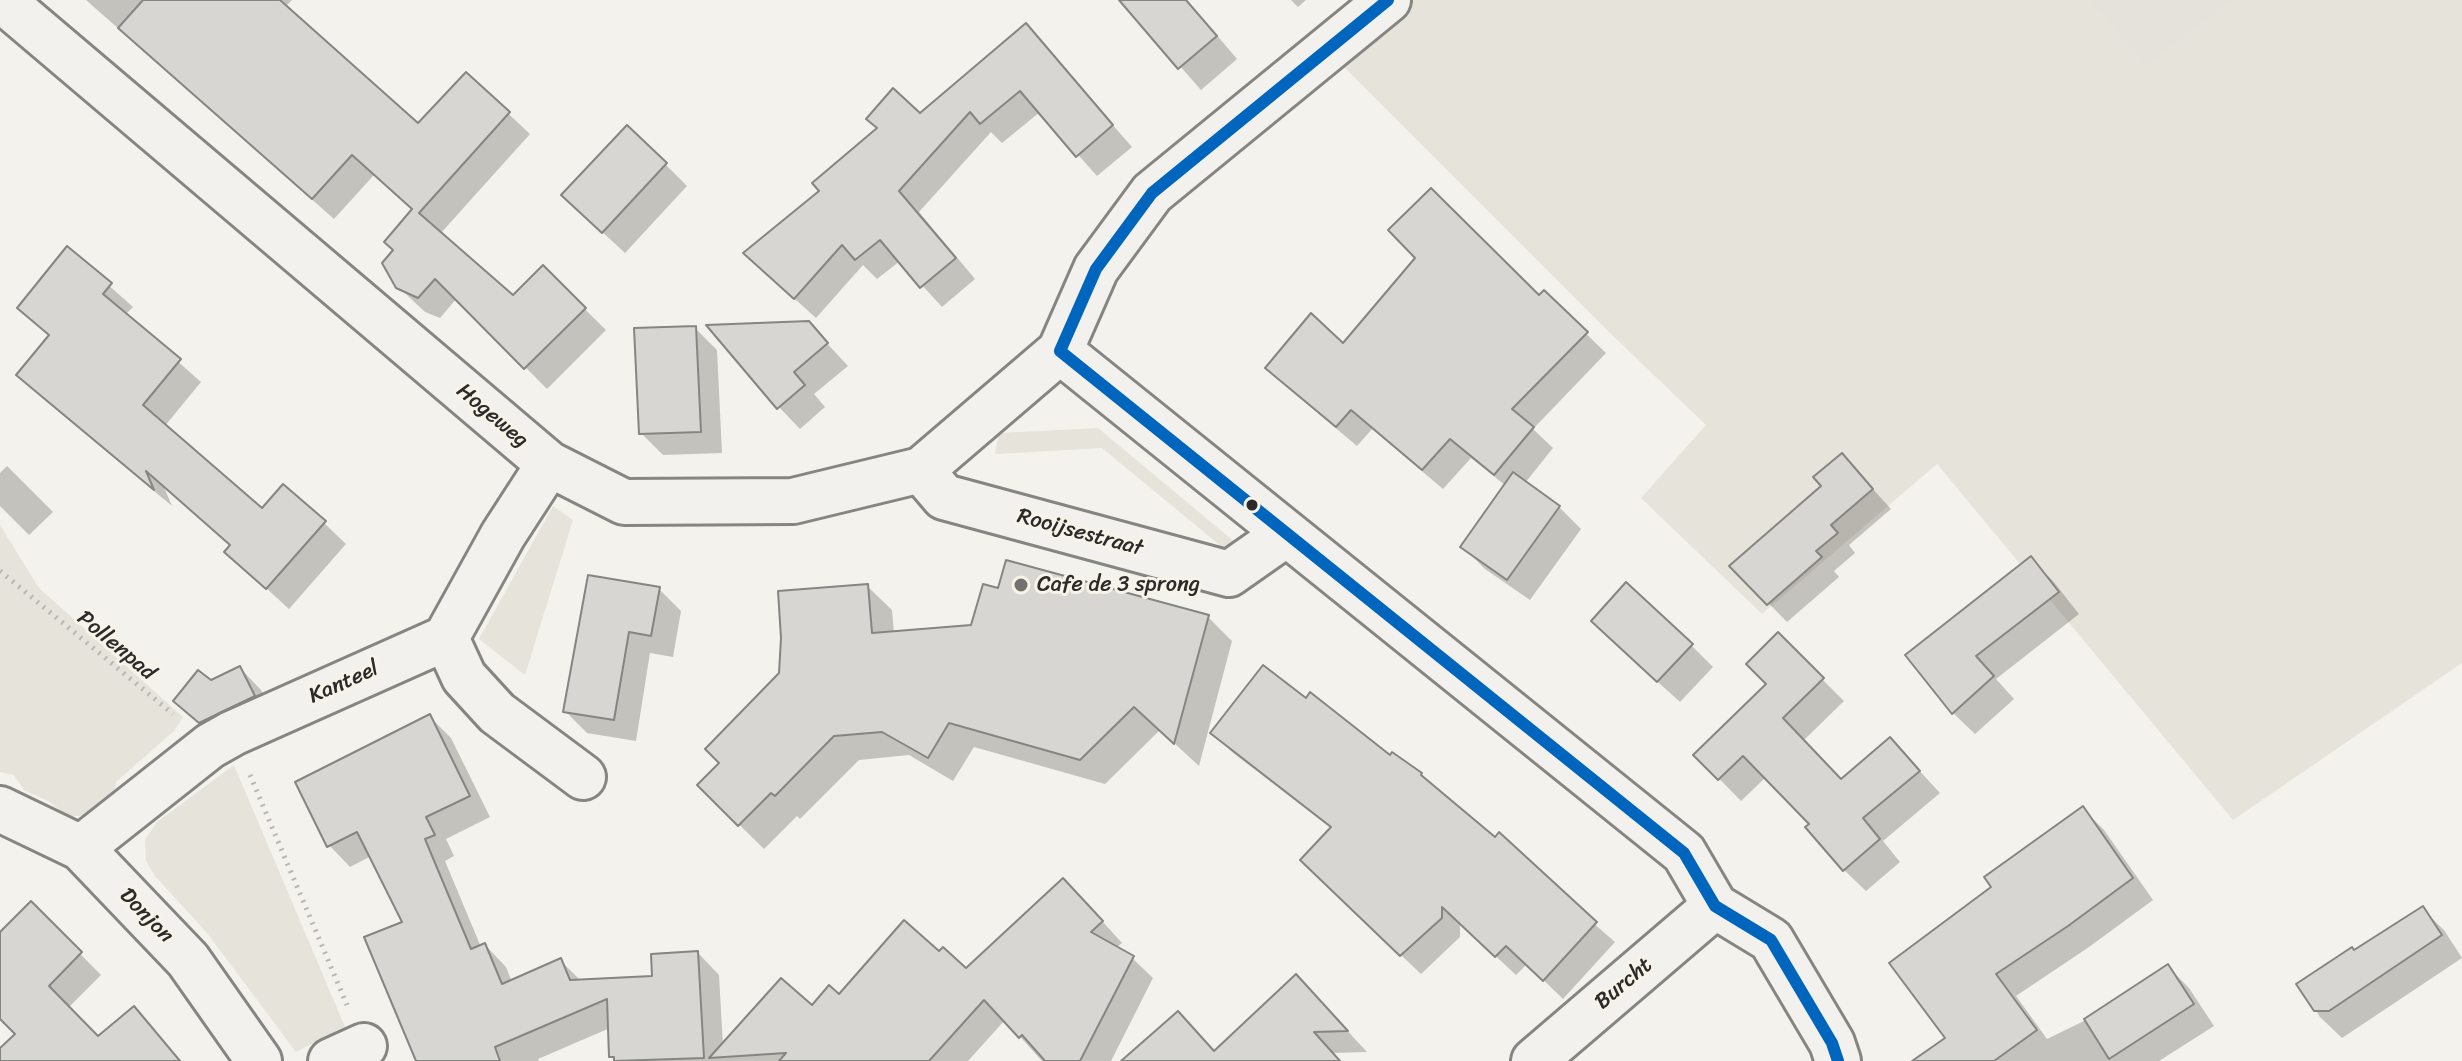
<!DOCTYPE html>
<html>
<head>
<meta charset="utf-8">
<style>
	body { margin:0 }
	canvas { display:block; background:#f4f2ec }
</style>
</head>
<body>
<canvas width="2462" height="1061"></canvas>
<script>
const context = document.querySelector('canvas').getContext('2d');
context.lineJoin = 'round';
function fillPath(path, color) { context.fillStyle = color; context.fill(path, 'evenodd'); }
const poly = rows => new Path2D(rows.map(r => 'M' + r).join(''));
function strokePath(path, color, width, dash) { context.strokeStyle = color; context.lineWidth = width; context.lineCap = dash ? 'butt' : 'round'; context.setLineDash(dash || []); context.stroke(path); }
function write(font, color, halo, rows, align = 'center') {
  context.font = font + ' Sriracha,sans-serif'; context.lineWidth = 6; context.setLineDash([]); context.textBaseline = 'middle'; context.strokeStyle = halo; context.fillStyle = color; for (const [text, x, y, turn = 0] of rows) {
    context.save(); context.translate(x, y); context.rotate((+turn || 0) * Math.PI / 180); context.textAlign = isNaN(turn) ? turn : align; if (halo) context.strokeText(text, 0, 0); context.fillText(text, 0, 0); context.restore();
  }
}
fillPath(poly([
	[2067,0,2258,0,2140,87]
]), '#e5e2db');
fillPath(poly([
	[1412,0,2091,0,2146,65,2231,0,2462,0,2462,663,2233,820,1937,464,1762,614,1641,498,1706,425,1610,333,1339,62],
	[1098,428,1236,543,1222,547,1102,448,995,454,999,433],
	[553,506,573,520,525,675,479,639],
	[0,525,39,588,183,717,174,731,116,782,113,805,103,811,84,816,68,816,48,801,24,790,14,775,0,772],
	[234,765,345,1027,296,1052,207,933,155,876,146,861,145,840,157,822]
]), '#e6e3da');
fillPath(poly([
	[86,0,292,0,285,7,418,126,467,75,530,134,440,234,513,298,543,268,606,330,547,389,457,298,440,318,425,312,391,280,414,210,374,175,334,219],
	[1122,0,1187,0,1237,59,1201,90],
	[1291,0,1306,0,1298,7],
	[1026,26,1132,147,1097,176,1040,112,1002,143,991,132,919,212,975,279,942,307,900,261,877,279,863,265,816,318,766,273,920,115],
	[665,164,687,186,625,253,585,216],
	[68,249,133,307,125,315,201,382,164,427,262,511,324,523,346,544,289,609,227,552,232,546,164,487,172,506,40,396,18,375,50,337,19,308],
	[1544,293,1606,353,1533,429,1553,448,1525,483,1559,507,1581,529,1530,600,1485,569,1463,547,1506,486,1471,458,1443,489,1372,429,1357,446,1288,388,1268,368,1343,346,1539,298],
	[808,323,848,366,814,394,825,407,800,429,779,407],
	[695,328,717,350,722,453,663,455,641,433],
	[1842,455,1891,509,1849,545,1855,553,1834,571,1839,577,1787,622,1732,566,1824,486],
	[7,466,53,512,29,535,0,506,0,473],
	[2031,559,2053,581,2079,614,1996,679,2014,699,1975,734,1953,713,1908,655],
	[867,586,892,610,894,633,973,627,1000,590,1208,617,1232,641,1199,766,1160,730,1105,784,974,747,953,781,909,755,859,760,800,819,797,816,764,849,699,785,722,763],
	[659,589,681,611,673,657,650,653,636,741,587,733,565,711],
	[1778,635,1844,701,1803,741,1842,781,1890,739,1940,793,1883,841,1900,862,1866,891,1844,870,1812,824,1766,777,1741,801,1696,755,1768,684],
	[1615,643,1691,645,1713,667,1680,702],
	[240,668,261,690,275,718,222,744,176,701],
	[430,717,451,738,490,817,446,839,454,856,445,861,481,947,485,945,506,967,512,982,561,961,581,981,654,978,698,953,719,975,723,1046,939,953,966,971,1084,901,1122,943,1116,948,1132,958,1153,978,1111,1061,1042,1061,1005,1020,968,1061,616,1061,611,1057,610,1028,538,1059,539,1061,418,1061,404,923,371,856,350,867,329,845],
	[1213,733,1390,758,1421,774,1615,942,1563,999,1527,964,1516,975,1460,923,1460,937,1421,974,1322,880,1332,829,1232,752],
	[2083,809,2104,830,2153,900,2089,947,2016,996,2047,1039,2086,1020,2168,967,2189,988,2214,1026,2159,1061,1965,1061,1994,888],
	[31,904,101,975,68,1008,99,1039,134,1009,181,1061,0,1061,0,1051,18,1034,0,995,0,935],
	[2422,909,2444,930,2462,958,2342,1038,2320,1017,2299,984,2354,953],
	[1318,999,1367,1052,1332,1053,1339,1061,1124,1061,1215,1052]
]), '#0003');
const building = poly([
	[143,0,280,0,418,123,466,72,510,112,419,213,513,295,543,265,586,308,524,369,435,279,418,298,396,288,382,263,393,250,384,242,412,209,352,155,312,199,118,28,143,0],
	[1119,0,1186,0,1217,36,1178,69,1119,0],
	[1026,23,1113,125,1076,157,1020,91,980,124,970,112,899,191,956,258,920,288,880,240,855,260,842,245,794,299,743,253,819,191,812,183,877,128,866,119,893,88,920,113,1026,23],
	[627,125,667,163,602,233,561,195,627,125],
	[1431,188,1539,295,1544,290,1588,332,1512,409,1534,427,1494,475,1450,439,1422,470,1351,410,1336,427,1265,368,1311,313,1343,343,1415,258,1388,230,1431,188],
	[67,246,112,283,103,294,181,359,143,405,262,508,283,484,326,521,266,589,224,552,230,545,146,471,154,490,16,375,49,335,17,308,67,246],
	[809,321,828,343,794,372,805,385,777,409,706,325,809,321],
	[696,326,701,432,639,434,634,328,696,326],
	[1842,453,1873,489,1831,525,1838,533,1816,551,1822,557,1767,605,1729,566,1821,486,1813,477,1842,453],
	[1513,472,1560,506,1507,580,1460,547,1513,472],
	[2031,556,2059,592,1976,656,1994,676,1952,714,1905,655,2031,556],
	[1006,560,1209,615,1174,744,1134,707,1080,760,949,723,928,758,882,732,834,736,775,796,771,793,738,826,697,785,719,763,705,749,779,673,781,638,778,591,868,584,872,633,971,625,983,584,998,588,1006,560],
	[588,575,660,587,651,636,629,632,614,720,563,712,588,575],
	[1626,582,1693,644,1657,682,1591,621,1626,582],
	[1778,632,1824,678,1783,718,1841,779,1890,737,1920,771,1863,818,1880,839,1843,871,1805,827,1809,824,1743,756,1718,780,1693,755,1766,684,1746,664,1778,632],
	[1263,665,1306,698,1310,692,1390,755,1392,752,1422,773,1421,775,1495,837,1499,832,1597,922,1543,981,1506,946,1495,957,1442,907,1442,918,1400,956,1300,860,1331,827,1210,733,1263,665],
	[240,666,255,696,199,723,173,701,198,670,211,680,240,666],
	[430,714,470,796,426,817,435,835,425,839,471,949,485,943,502,984,561,958,570,980,652,976,651,954,698,951,704,1058,614,1061,614,1057,609,1057,607,999,495,1047,500,1061,416,1061,364,937,402,922,357,832,327,847,295,782,430,714],
	[2083,806,2133,878,2068,926,1996,974,2037,1030,1994,1061,1912,1061,1945,1038,1889,963,1991,887,1984,877,2083,806],
	[1063,878,1103,921,1091,932,1134,956,1080,1061,1045,1061,1022,1035,1019,1038,984,1000,929,1061,779,1061,786,1053,709,1058,781,978,812,1005,829,985,839,994,904,920,939,951,943,947,966,968,1063,878],
	[31,901,82,952,49,986,98,1036,134,1006,180,1061,0,1061,0,1048,15,1034,0,1019,0,932,31,901],
	[2423,906,2442,935,2329,1011,2314,1011,2296,984,2352,947,2354,950,2423,906],
	[2168,964,2194,1004,2109,1059,2084,1019,2168,964],
	[1296,974,1348,1031,1314,1032,1340,1061,1121,1061,1178,1011,1214,1051,1296,974]
]);
fillPath(building, '#d7d6d2');
strokePath(building, '#858582', 2);
const minor = poly([
	[2,0,549,464,624,502,793,501,921,470,1060,351,1096,269,1152,193,1388,0],
	[1060,351,1684,853,1715,906,1771,940,1832,1043,1838,1061],
	[921,470,944,497,1229,574,1286,534],
	[446,638,464,677,497,713,583,777],
	[0,809,81,848,188,960,259,1061],
	[81,848,210,746,233,733,446,638,503,535,549,464],
	[331,1061,364,1046],
	[1534,1061,1715,906]
]);
strokePath(minor, '#858582', 50);
strokePath(poly([
	[0,571,173,714],
	[250,775,347,1005]
]), '#b8b7b5', 5, [2, 6]);
strokePath(minor, '#f2f1ed', 44);
strokePath(poly([
	[1060,351,1684,853,1715,906,1771,940,1832,1043,1838,1061],
	[1060,351,1096,269,1152,193,1388,0]
]), '#0065bd', 12);
for (const [x, y, r, color] of [
	[1252,505,7,"#2b2b2b"],
	[1021,585,8,"#71716f"]
]) { const dot = new Path2D(); dot.arc(x, y, r, 0, 2 * Math.PI); context.fillStyle = color; context.fill(dot); strokePath(dot, '#f7f3e8', 3); }
write('22px', '#2b2b2b', '#f7f3e8', [
	["Hogeweg",492,416,40],
	["Rooijsestraat",1080,533,15],
	["Pollenpad",116,646,40],
	["Kanteel",344,683,-24],
	["Donjon",146,916,46],
	["Burcht",1624,984,-40]
]);
write('22px', '#2b2b2b', '#f7f3e8', [
	["Cafe de 3 sprong",1037,585]
], 'left');
</script>
</body>
</html>
